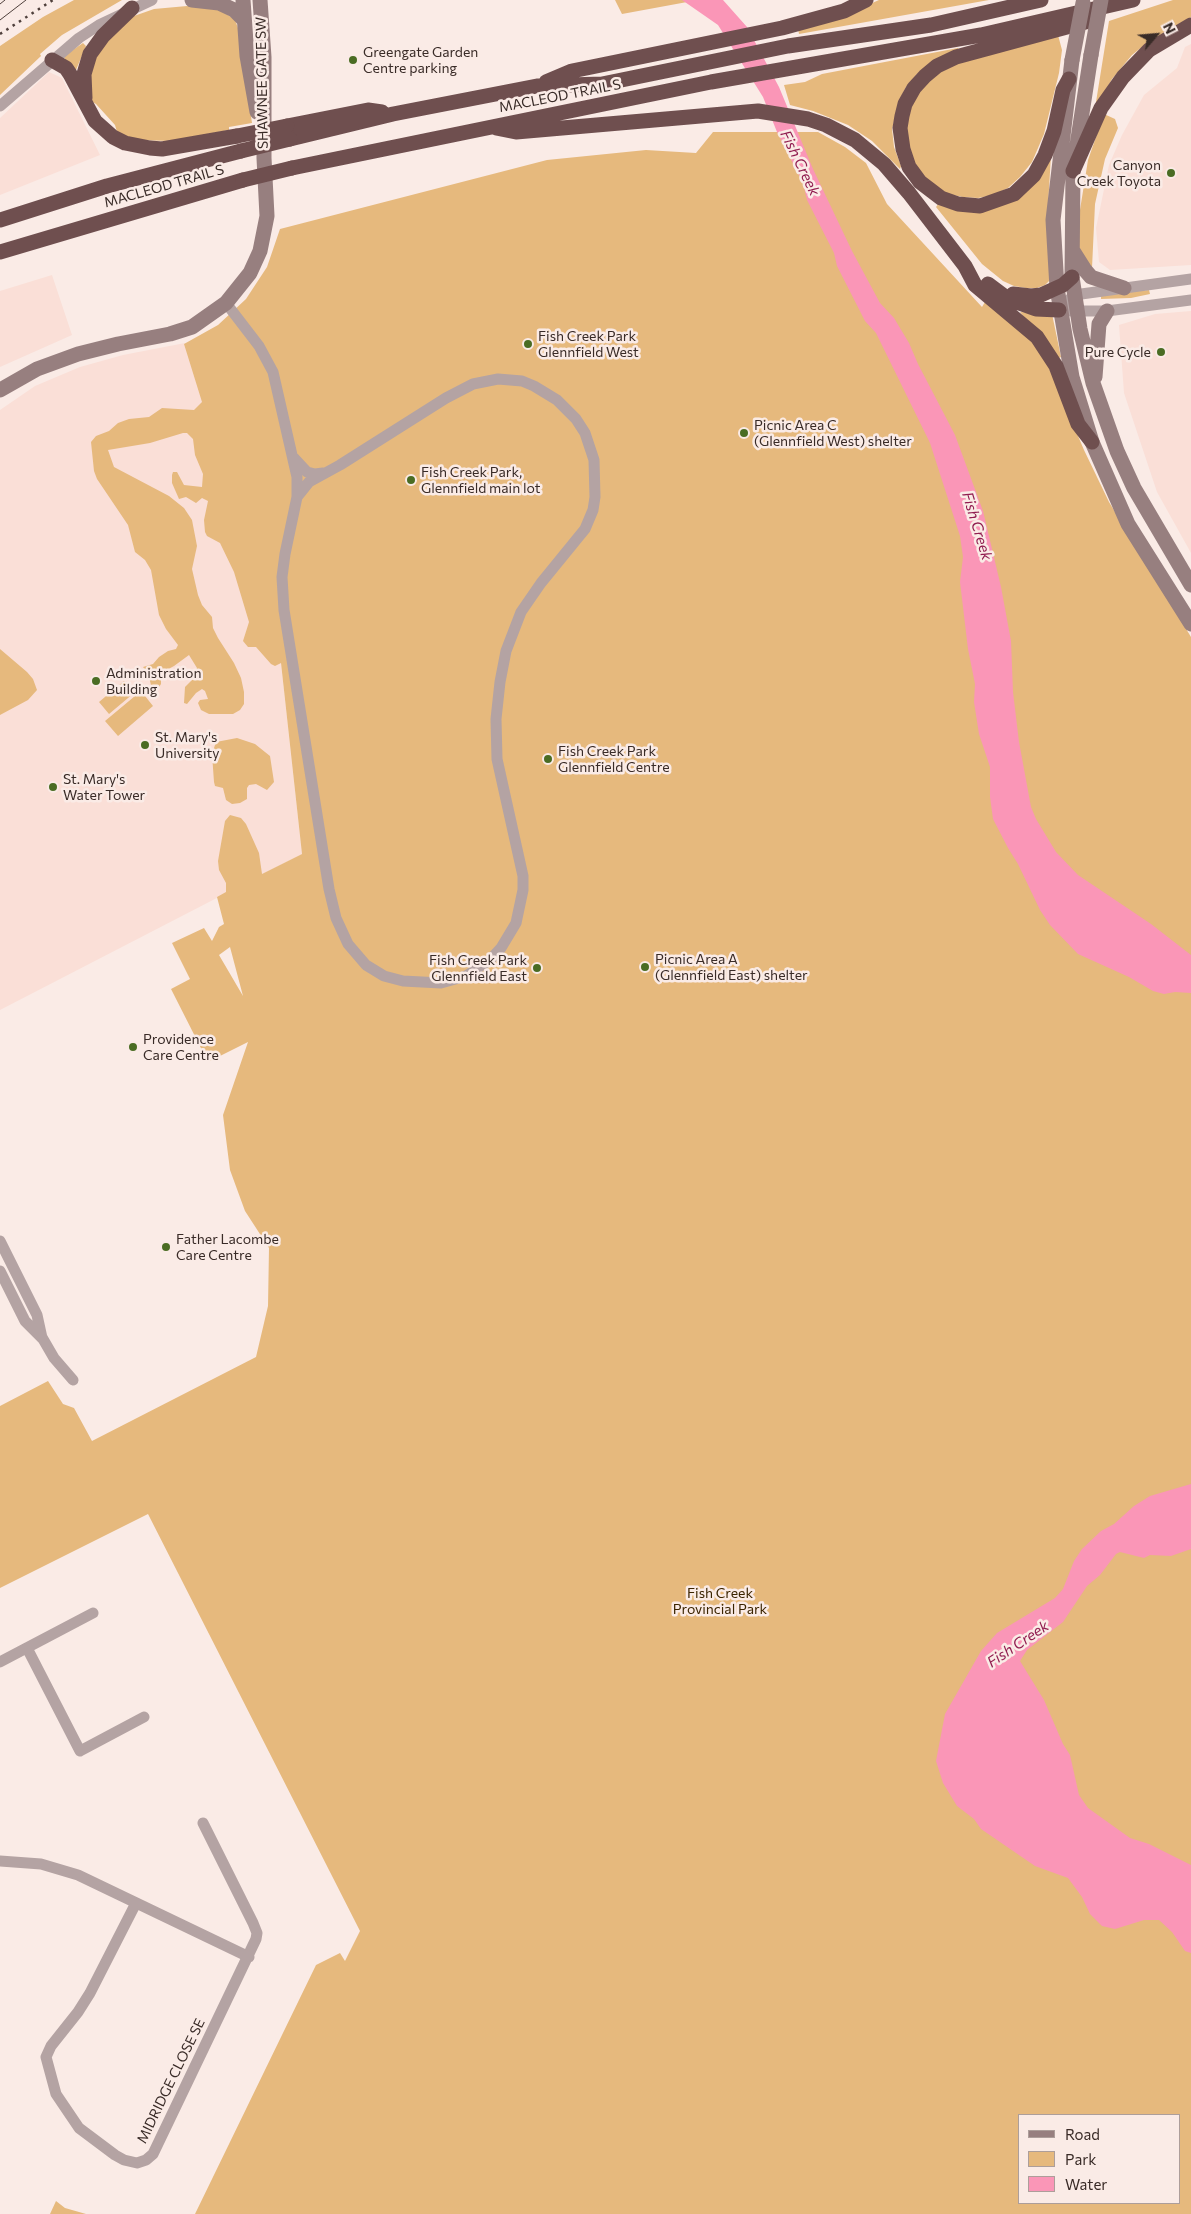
<!DOCTYPE html>
<html>
<head>
<meta charset="utf-8">
<style>
	body { margin:0 }
	#map { position:relative; width:1191px; height:2214px; overflow:hidden; background:#faebe6; font-family:Commissioner,sans-serif }
	canvas { display:block }
	.legend { position:absolute; left:1018px; top:2114px; width:162px; height:90px; box-sizing:border-box; background:#faebe6; border:1px solid #ad9e9a; margin:0; padding:6px 9px; list-style:none; font-size:15px; color:#392b27 }
	.legend li { display:flex; align-items:center; gap:10px; height:25px }
	.legend b { width:25px; border:1px solid #ad9e9a }
	.north { position:absolute; left:1131px; top:10px; width:50px; height:50px; -webkit-text-stroke:4px #faebe6; paint-order:stroke; rotate:63deg; font-size:14px; font-weight:700; line-height:20px; text-align:center; color:#392b27 }
	.north::after { content:''; display:block; margin:auto; width:18px; height:22px; background:#392b27; clip-path:polygon(50% 0,100% 100%,50% 72%,0 100%) }
</style>
</head>
<body>
<div id="map">
<canvas width="1191" height="2214"></canvas>
<ul class="legend">
<li><b style="height:6px;background:#977f7f"></b>Road</li>
<li><b style="height:14px;background:#e6b97d"></b>Park</li>
<li><b style="height:14px;background:#fa96b7"></b>Water</li>
</ul>
<div class="north">N</div>
</div>
<script>
const context = document.querySelector('canvas').getContext('2d');
context.lineJoin = 'round';
function fillPath(path, color) { context.fillStyle = color; context.fill(path, 'evenodd'); }
const poly = rows => new Path2D(rows.map(r => 'M' + r).join(''));
function strokePath(path, color, width, dash) { context.strokeStyle = color; context.lineWidth = width; context.lineCap = dash ? 'butt' : 'round'; context.setLineDash(dash || []); context.stroke(path); }
function write(font, color, halo, rows, align = 'center') {
  context.font = font + ' Commissioner,sans-serif'; context.lineWidth = 5; context.setLineDash([]); context.textBaseline = 'middle'; context.strokeStyle = halo; context.fillStyle = color; for (const [text, x, y, turn = 0] of rows) {
    context.save(); context.translate(x, y); context.rotate((+turn || 0) * Math.PI / 180); context.textAlign = isNaN(turn) ? turn : align; if (halo) context.strokeText(text, 0, 0); context.fillText(text, 0, 0); context.restore();
  }
}
fillPath(poly([
	[1191,44,1191,265,1110,270,1099,262,1096,228,1109,165,1122,135,1144,95,1177,68,1185,47],
	[49,72,62,78,100,155,0,195,0,118],
	[52,275,72,335,0,367,0,291],
	[1191,311,1191,553,1157,492,1124,393,1119,325,1155,314],
	[185,343,278,636,302,854,0,1010,0,410,35,386,80,367,123,355]
]), '#fadfd7');
fillPath(poly([
	[74,0,122,0,62,35,40,54,41,56,0,95,0,46,43,17],
	[615,0,698,0,622,14],
	[879,0,989,0,799,34,798,28,852,12],
	[1173,0,1191,0,1191,17,1148,42,1132,55,1112,79,1099,103,1096,102,1109,21],
	[198,5,217,7,235,20,238,28,252,123,229,127,229,130,171,141,136,140,117,132,115,125,96,104,91,101,88,90,96,49,134,16,154,9],
	[1058,35,1062,50,1059,73,1044,134,1032,162,1020,177,1008,188,993,195,978,198,963,197,947,194,933,186,912,162,904,134,909,104,930,77,959,62],
	[83,43,86,46,76,70,65,60,64,56],
	[958,48,959,51,917,74,906,87,899,101,892,129,894,147,901,166,900,169,872,141,848,125,813,111,790,105,784,85,805,82,822,74],
	[1104,114,1115,119,1118,128,1105,159,1095,204,1092,268,1079,249,1079,216,1088,160],
	[713,132,818,132,845,147,866,163,887,204,982,307,985,302,1041,349,1084,450,1109,502,1191,637,1191,2214,195,2214,316,1965,340,1953,345,1961,360,1931,148,1514,0,1588,0,1406,48,1381,63,1404,74,1408,92,1441,256,1357,268,1306,269,1248,245,1211,230,1170,223,1115,248,1042,208,1062,171,989,190,979,172,943,204,928,212,941,219,927,224,924,217,897,226,892,226,883,219,870,218,861,225,821,230,815,241,818,246,824,259,853,262,874,302,854,281,663,275,666,271,664,256,647,248,647,243,641,249,622,234,572,220,543,207,536,205,532,204,520,208,501,202,498,196,503,186,497,179,499,172,483,172,475,173,472,177,472,184,485,202,487,203,474,195,455,193,439,187,433,183,433,150,443,108,450,114,467,169,496,184,508,192,520,197,546,192,569,198,595,202,605,212,617,213,628,218,638,234,663,241,678,244,692,244,704,240,710,233,714,209,714,201,710,198,703,200,700,208,699,205,691,202,689,196,693,187,704,184,703,185,687,193,679,197,668,189,655,174,666,161,673,161,684,159,687,151,685,148,673,143,667,153,664,159,657,168,651,176,649,178,645,166,629,159,615,151,570,145,560,135,552,128,525,97,479,94,471,91,442,96,436,109,431,118,423,129,419,149,417,162,408,194,410,202,402,184,344,218,325,246,299,267,267,280,229,547,160,646,150,696,153],
	[230,947,243,996,219,955],
	[1020,2115,1180,2115,1180,2203,1020,2203],
	[1051,155,1048,206,1050,280,1045,285,1037,288,1026,288,1014,286,1003,281,982,264,936,207,939,203,988,207],
	[1149,290,1150,294,1131,298,1101,299,1101,294],
	[1020,312,1052,314,1061,357,1057,359],
	[0,649,27,672,33,679,37,690,28,700,0,715],
	[124,681,134,693,109,714,99,702],
	[141,691,153,706,118,736,105,721],
	[237,738,255,744,270,756,274,782,267,790,256,784,249,785,247,788,247,799,240,803,232,804,226,800,223,788,215,786,214,782,212,754,216,742],
	[56,2201,65,2208,86,2214,50,2214]
]), '#e6b97d');
fillPath(poly([
	[682,0,723,0,747,27,779,87,813,169,852,251,880,303,894,318,909,343,918,364,955,435,983,511,1001,587,1011,641,1013,692,1019,742,1031,807,1036,819,1056,852,1078,875,1151,924,1191,955,1191,993,1175,992,1164,994,1153,991,1129,977,1078,954,1050,925,1040,910,1018,864,1008,848,993,819,990,797,990,767,979,734,974,702,975,684,968,649,960,582,963,557,960,536,930,443,876,333,865,321,837,266,834,253,807,200,803,183,777,132,763,97,718,25],
	[1191,1484,1191,1549,1171,1556,1150,1555,1144,1558,1120,1552,1116,1554,1100,1575,1087,1586,1063,1622,1027,1650,1020,1661,1044,1700,1063,1744,1070,1755,1079,1795,1088,1808,1130,1838,1149,1844,1191,1865,1191,1953,1185,1951,1172,1932,1159,1920,1144,1920,1115,1929,1102,1926,1090,1914,1082,1897,1068,1878,1035,1866,981,1829,974,1819,957,1806,943,1783,936,1761,945,1714,981,1651,997,1633,1055,1598,1063,1589,1074,1561,1082,1549,1101,1531,1114,1524,1134,1506,1150,1496]
]), '#fa96b7');
strokePath(poly([
	[0,106,79,38,99,25,152,0],
	[226,303,259,346,273,372,297,477,297,496],
	[1059,310,1074,295,1191,279],
	[1071,311,1107,311,1191,300],
	[498,379,522,381,534,386,557,400,576,419,585,433,594,460,595,497,593,510,585,529,541,583,521,612,506,651,500,682,496,719,497,759,523,876,523,890,516,923,501,948,490,960,466,976,441,983,403,981,384,976,366,965,348,944,336,918,329,889,284,610,282,577,285,554,297,497,309,482,340,465,446,398,473,384,498,379],
	[294,458,307,472,315,474,323,473],
	[0,1241,37,1315,42,1338],
	[0,1271,25,1321,43,1339,54,1358,73,1380],
	[27,1648,80,1751,144,1717],
	[0,1662,93,1613],
	[0,1861,41,1864,78,1875,249,1957],
	[136,1903,90,1993,78,2012,51,2046,46,2057,56,2094,79,2128,115,2155,124,2160,137,2163,146,2160,153,2154,256,1939,257,1933,253,1923,203,1823]
]), '#b4a3a3', 11);
strokePath(poly([
	[192,0,219,3,234,10,244,20],
	[243,0,247,56,257,112],
	[1091,55,1073,171,1072,277,1080,329,1093,383,1117,451,1134,488,1191,585],
	[1072,60,1053,220,1057,288,1072,377,1092,442,1128,524,1191,624],
	[1073,251,1085,270,1091,277,1124,288],
	[1095,377,1099,324,1107,311],
	[0,390,37,369,78,354,118,344,170,334,192,327,226,303,250,273,260,251,267,216,264,158,264,57,260,0]
]), '#977f7f', 15);
strokePath(poly([
	[52,60,66,68,70,74,95,121,113,137,125,143,150,148,162,149,237,136],
	[1069,79,1063,90,1054,131,1045,155,1034,175,1014,194,980,206,958,204,941,198,920,182,909,167,903,149,900,128,902,116,905,104,914,88,925,76,937,66,956,57,1089,21],
	[546,82,572,71,782,28,844,11,866,0],
	[85,98,84,74,90,54,103,36,132,8],
	[287,126,368,110,382,112],
	[496,128,516,132,758,111,808,119,826,125,855,140,884,164,909,193,965,266,975,285,1037,337,1056,366,1078,424,1092,442],
	[290,139,393,114,537,86,602,84,788,46,931,25,1041,0],
	[292,168,711,82,981,35,1133,0],
	[1073,171,1101,108,1123,77,1149,50,1191,25],
	[0,220,107,186,241,151],
	[0,252,243,180],
	[988,284,1008,299,1036,309,1059,310],
	[1013,294,1031,296,1041,295,1063,285,1072,277]
]), '#6f4f4f', 15);
strokePath(poly([
	[0,4,5,0],
	[0,20,26,0]
]), '#4f403c', 1);
strokePath(poly([
	[0,34,53,0]
]), '#4f403c', 2.5, [2.5, 5]);
strokePath(poly([
	[1091,55,1101,0],
	[1072,60,1083,3]
]), '#977f7f', 15);
strokePath(poly([
	[237,136,287,126],
	[241,151,290,139],
	[243,180,292,168]
]), '#6f4f4f', 15);
for (const [x, y, r, color] of [
	[353,60,5,"#4a6c23"],
	[1171,173,5,"#4a6c23"],
	[528,344,5,"#4a6c23"],
	[1161,352,5,"#4a6c23"],
	[744,433,5,"#4a6c23"],
	[411,480,5,"#4a6c23"],
	[96,681,5,"#4a6c23"],
	[145,745,5,"#4a6c23"],
	[548,759,5,"#4a6c23"],
	[53,787,5,"#4a6c23"],
	[645,967,5,"#4a6c23"],
	[537,968,5,"#4a6c23"],
	[133,1047,5,"#4a6c23"],
	[166,1247,5,"#4a6c23"]
]) { const dot = new Path2D(); dot.arc(x, y, r, 0, 2 * Math.PI); context.fillStyle = color; context.fill(dot); strokePath(dot, '#faebe6', 2); }
write('14px', '#392b27', '#faebe6', [
	["Greengate Garden",363,52],
	["Centre parking",363,68],
	["Canyon",1161,165,"right"],
	["Creek Toyota",1161,181,"right"],
	["Fish Creek Park",538,336],
	["Glennfield West",538,352],
	["Pure Cycle",1151,352,"right"],
	["Picnic Area C",754,425],
	["(Glennfield West) shelter",754,441],
	["Fish Creek Park,",421,472],
	["Glennfield main lot",421,488],
	["Administration",106,673],
	["Building",106,689],
	["St. Mary's",155,737],
	["University",155,753],
	["Fish Creek Park",558,751],
	["Glennfield Centre",558,767],
	["St. Mary's",63,779],
	["Water Tower",63,795],
	["Picnic Area A",655,959],
	["(Glennfield East) shelter",655,975],
	["Fish Creek Park",527,960,"right"],
	["Glennfield East",527,976,"right"],
	["Providence",143,1039],
	["Care Centre",143,1055],
	["Father Lacombe",176,1239],
	["Care Centre",176,1255]
], 'left');
write('14px', '#392b27', '#faebe6', [
	["SHAWNEE GATE SW",262,83,-91],
	["MACLEOD TRAIL S",560,96,-11],
	["MACLEOD TRAIL S",164,186,-16],
	["MIDRIDGE CLOSE SE",171,2081,-64]
]);
write('14px', '#3b2400', '#faebe6', [
	["Fish Creek",720,1593],
	["Provincial Park",720,1609]
]);
write('italic 15px', '#911d50', '#faebe6', [
	["Fish Creek",800,163,64],
	["Fish Creek",977,526,73],
	["Fish Creek",1018,1644,-34]
]);
</script>
</body>
</html>
